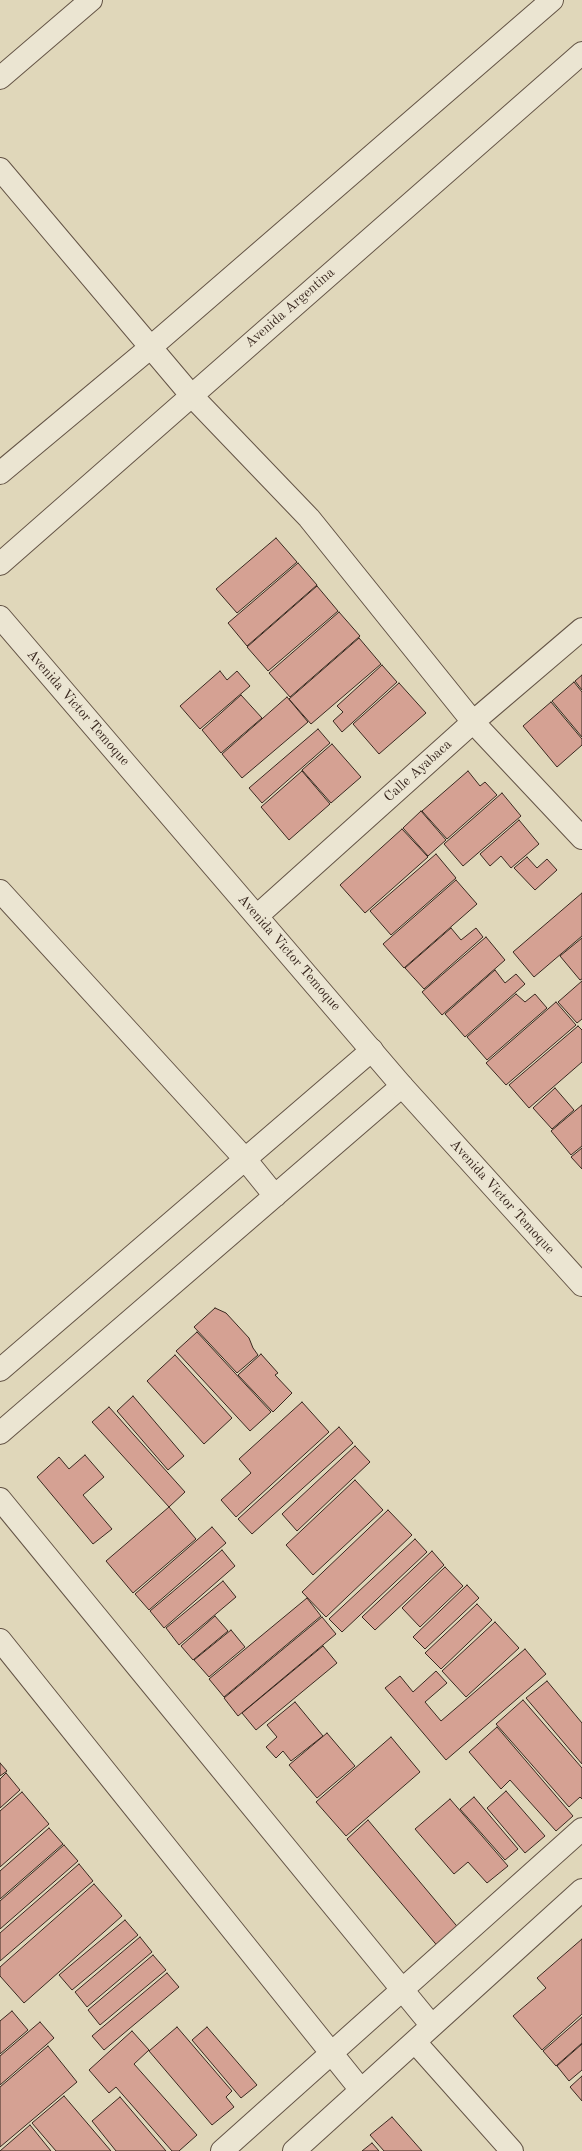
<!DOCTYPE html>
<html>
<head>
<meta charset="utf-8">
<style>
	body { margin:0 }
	canvas { display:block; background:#e0d7ba }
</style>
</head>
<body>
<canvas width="582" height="2151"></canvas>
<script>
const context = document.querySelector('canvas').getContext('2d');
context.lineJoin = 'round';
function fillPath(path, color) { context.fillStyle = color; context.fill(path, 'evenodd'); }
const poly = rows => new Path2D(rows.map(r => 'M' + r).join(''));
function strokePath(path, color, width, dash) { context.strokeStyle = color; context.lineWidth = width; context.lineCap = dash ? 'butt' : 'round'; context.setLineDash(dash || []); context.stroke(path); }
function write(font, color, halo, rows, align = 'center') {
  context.font = font + ' "Old Standard TT",serif'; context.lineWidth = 3; context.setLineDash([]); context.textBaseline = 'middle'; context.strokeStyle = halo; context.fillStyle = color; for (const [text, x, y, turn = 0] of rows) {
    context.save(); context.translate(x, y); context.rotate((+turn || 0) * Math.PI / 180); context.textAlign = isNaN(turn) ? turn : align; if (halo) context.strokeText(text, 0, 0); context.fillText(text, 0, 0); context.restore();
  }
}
const building = poly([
	[276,538,297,562,237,613,216,589,276,538],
	[298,563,317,585,247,646,228,623,298,563],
	[317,586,338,611,268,671,247,647,317,586],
	[339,612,360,636,290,697,269,673,339,612],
	[359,638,381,664,311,724,289,699,359,638],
	[382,665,397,682,342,732,333,721,343,712,337,706,382,665],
	[220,671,227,680,237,671,250,686,200,729,180,706,220,671],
	[582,675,582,690,575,681,582,675],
	[574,682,582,692,582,737,552,701,574,682],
	[399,683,426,713,379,754,353,724,399,683],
	[241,695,262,718,221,753,202,730,241,695],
	[287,697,308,722,242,778,222,754,287,697],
	[551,702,582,739,582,745,557,767,523,726,551,702],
	[318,729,330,743,262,803,249,788,318,729],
	[332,744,361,777,331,803,302,770,332,744],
	[302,771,330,804,289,840,261,807,302,771],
	[468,771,480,786,485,782,497,795,447,839,422,811,468,771],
	[502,793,521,816,463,866,444,844,502,793],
	[421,811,446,840,428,856,403,828,421,811],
	[519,820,539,844,511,868,501,856,490,866,480,854,519,820],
	[402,829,428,857,365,913,340,885,402,829],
	[436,854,456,878,391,935,370,911,436,854],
	[527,857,537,868,547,859,557,870,535,890,514,868,527,857],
	[456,880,477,904,404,968,383,944,456,880],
	[582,893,582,936,534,977,513,952,582,893],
	[451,928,461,940,476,928,483,937,424,989,405,968,451,928],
	[486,937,505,960,442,1015,422,992,486,937],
	[582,938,582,979,580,980,560,956,582,938],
	[495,970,505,983,516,974,525,984,465,1037,445,1014,495,970],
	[582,981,582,1019,577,1023,558,1002,582,981],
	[516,994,525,1002,535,994,547,1008,487,1060,467,1037,516,994],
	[556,1002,576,1025,506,1085,486,1063,556,1002],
	[578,1026,582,1030,582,1062,529,1108,509,1085,578,1026],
	[555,1088,574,1110,552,1129,533,1108,555,1088],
	[582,1105,582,1146,571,1155,551,1131,582,1105],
	[582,1148,582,1169,571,1157,582,1148],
	[215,1308,226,1313,249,1338,253,1348,258,1355,237,1373,194,1327,215,1308],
	[197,1332,271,1412,250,1431,176,1351,197,1332],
	[261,1354,278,1373,275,1375,292,1393,273,1412,238,1375,261,1354],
	[175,1355,232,1418,204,1444,147,1381,175,1355],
	[133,1396,184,1456,168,1470,117,1411,133,1396],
	[302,1402,329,1432,236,1517,221,1500,251,1473,239,1459,302,1402],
	[109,1407,185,1492,169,1507,92,1422,109,1407],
	[339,1427,353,1443,252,1534,238,1519,339,1427],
	[355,1446,370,1462,297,1531,282,1514,355,1446],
	[85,1455,104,1477,83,1495,112,1529,93,1544,37,1477,59,1457,69,1469,85,1455],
	[355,1480,383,1510,313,1575,286,1545,355,1480],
	[169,1507,196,1539,133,1593,106,1561,169,1507],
	[388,1510,412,1535,326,1617,302,1592,388,1510],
	[212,1527,226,1543,149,1610,135,1594,212,1527],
	[415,1539,427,1552,342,1632,329,1619,415,1539],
	[222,1550,235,1566,164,1628,150,1611,222,1550],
	[432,1551,444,1565,375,1630,362,1617,432,1551],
	[445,1567,463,1586,420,1627,402,1608,445,1567],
	[223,1581,236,1597,179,1645,166,1628,223,1581],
	[467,1585,479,1598,425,1649,413,1637,467,1585],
	[307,1598,321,1616,224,1697,209,1679,307,1598],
	[477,1604,492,1620,441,1669,425,1653,477,1604],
	[215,1616,228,1631,193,1660,181,1646,215,1616],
	[322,1617,336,1634,238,1716,224,1698,322,1617],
	[495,1622,519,1648,466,1697,442,1671,495,1622],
	[231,1630,245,1647,209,1677,194,1660,231,1630],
	[323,1646,337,1663,256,1730,242,1713,323,1646],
	[525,1649,546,1674,446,1760,385,1688,400,1676,413,1692,436,1671,447,1683,425,1702,441,1721,525,1649],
	[547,1681,582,1723,582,1764,526,1698,547,1681],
	[523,1700,582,1768,582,1799,580,1797,569,1807,496,1724,523,1700],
	[295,1702,323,1736,291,1761,283,1751,276,1758,266,1747,277,1737,267,1725,295,1702],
	[497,1727,573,1816,556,1831,510,1780,501,1789,469,1752,497,1727],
	[327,1733,355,1766,317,1798,289,1765,327,1733],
	[391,1737,420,1772,346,1836,316,1802,391,1737],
	[0,1763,7,1771,0,1776,0,1763],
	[6,1773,20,1790,0,1808,0,1779,6,1773],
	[506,1791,545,1836,525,1853,487,1808,506,1791],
	[22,1792,49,1824,0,1867,0,1811,22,1792],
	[474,1797,518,1849,505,1860,460,1809,474,1797],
	[450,1799,508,1866,487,1883,468,1862,454,1874,415,1829,450,1799],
	[368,1820,461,1931,440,1949,347,1839,368,1820],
	[49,1828,63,1844,0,1899,0,1871,49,1828],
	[64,1845,78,1861,0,1929,0,1901,64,1845],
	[79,1864,93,1881,0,1961,0,1933,79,1864],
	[94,1884,122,1916,24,2003,0,1976,0,1967,94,1884],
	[125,1920,138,1935,72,1990,59,1975,125,1920],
	[140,1937,152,1952,87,2007,75,1992,140,1937],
	[582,1939,582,2014,542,2050,513,2016,546,1988,537,1978,582,1939],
	[153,1955,166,1970,100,2025,88,2010,153,1955],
	[167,1973,179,1987,104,2050,92,2036,167,1973],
	[12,2011,28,2030,0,2054,0,2021,12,2011],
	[582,2017,582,2043,556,2066,543,2051,582,2017],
	[40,2022,54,2038,0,2085,0,2056,40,2022],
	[177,2027,232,2091,226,2097,234,2107,212,2125,149,2051,177,2027],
	[207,2027,257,2085,241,2098,192,2040,207,2027],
	[132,2031,149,2050,134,2064,197,2135,179,2151,172,2151,116,2087,109,2093,89,2070,132,2031],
	[582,2044,582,2070,569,2081,557,2066,582,2044],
	[48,2046,77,2082,0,2147,0,2087,48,2046],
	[582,2076,582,2101,570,2087,582,2076],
	[64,2096,111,2151,56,2151,32,2123,64,2096],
	[120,2097,166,2151,116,2151,92,2121,120,2097],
	[392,2117,422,2151,384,2151,370,2135,392,2117],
	[30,2125,51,2151,0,2151,30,2125],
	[372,2143,379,2151,362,2151,372,2143]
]);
fillPath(building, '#d5a193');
strokePath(building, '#3a2920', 1);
const minor = poly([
	[0,78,91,0],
	[0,169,191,395,309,518,473,722,582,838],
	[0,891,245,1159,275,1196],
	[257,916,473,722,582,629],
	[0,1370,372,1050],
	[0,1433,402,1086],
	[0,1499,432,2026],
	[0,1640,361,2090],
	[415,2042,512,2151],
	[222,2151,582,1829],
	[294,2151,582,1890]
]);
const tertiary = poly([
	[0,473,151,347,552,0],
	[0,564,582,53],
	[0,617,402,1086,582,1285]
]);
strokePath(minor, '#645446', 24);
strokePath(tertiary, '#645446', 24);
strokePath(minor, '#ebe5d2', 22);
strokePath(tertiary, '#ebe5d2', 22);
write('14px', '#3a2920', '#ebe5d2', [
	["Avenida Argentina",290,308,-41],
	["Avenida Victor Temoque",78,708,49],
	["Calle Ayabaca",418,771,-42],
	["Avenida Victor Temoque",289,953,49],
	["Avenida Victor Temoque",502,1197,48]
]);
</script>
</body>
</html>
